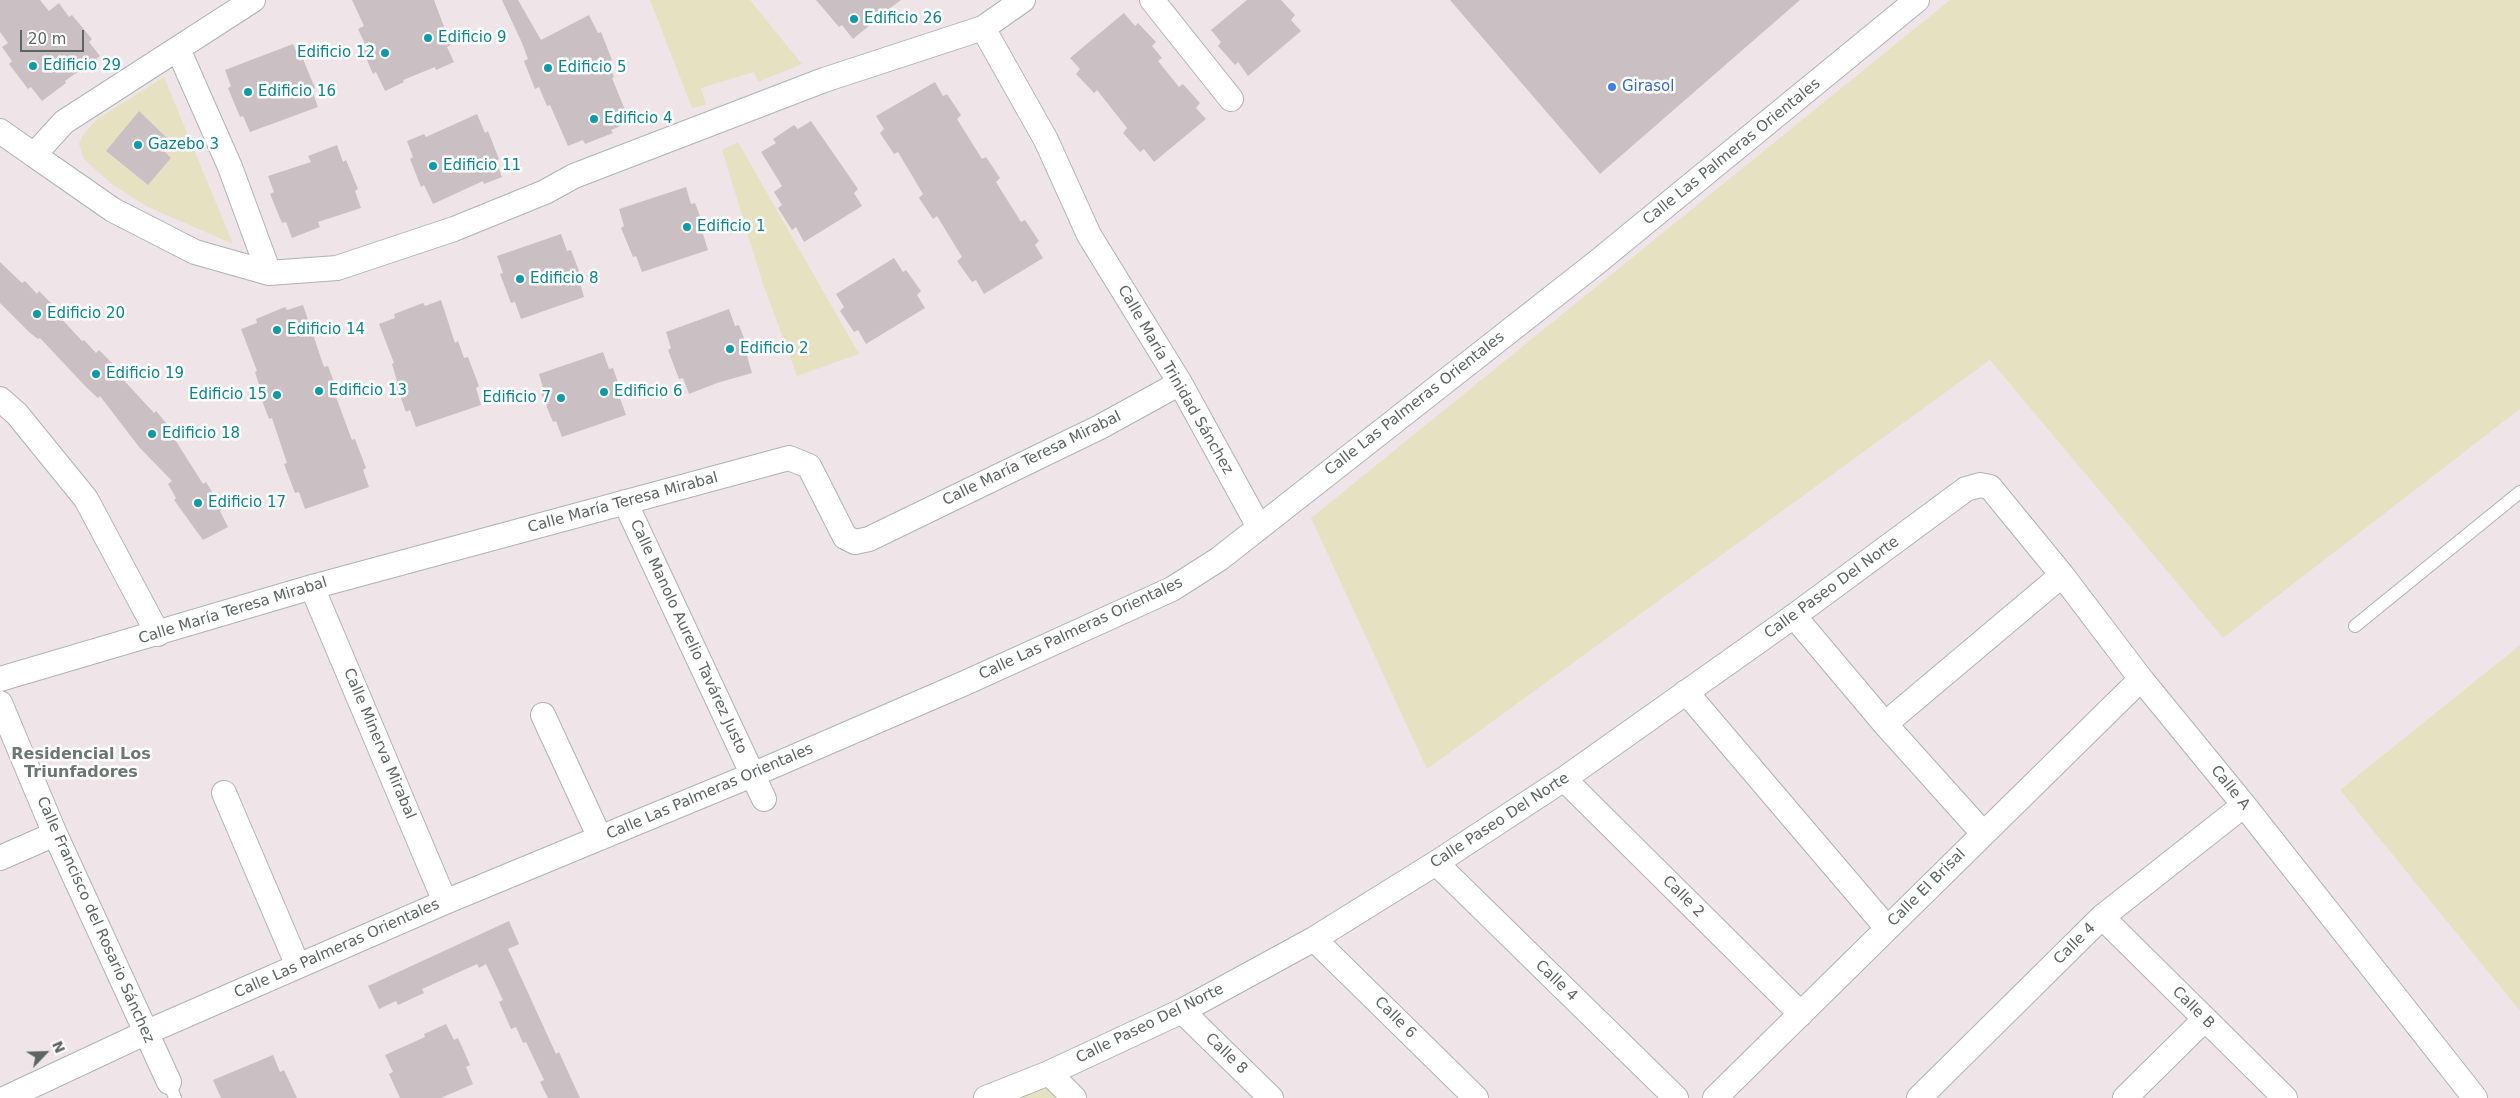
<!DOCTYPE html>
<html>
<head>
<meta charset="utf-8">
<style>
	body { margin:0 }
	#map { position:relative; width:2520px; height:1098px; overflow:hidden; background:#efe4e8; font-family:"DejaVu Sans",sans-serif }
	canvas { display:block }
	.north { position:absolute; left:20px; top:1028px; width:50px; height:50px; -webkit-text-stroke:4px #fff; paint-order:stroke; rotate:66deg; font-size:14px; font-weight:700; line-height:20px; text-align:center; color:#5c6560 }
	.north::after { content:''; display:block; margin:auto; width:18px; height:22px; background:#5c6560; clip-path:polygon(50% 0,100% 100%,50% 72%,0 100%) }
	.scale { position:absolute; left:20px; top:30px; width:64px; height:22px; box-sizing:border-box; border:2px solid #5c6560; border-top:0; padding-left:6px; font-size:15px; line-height:18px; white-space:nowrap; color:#5c6560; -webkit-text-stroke:4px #fff; paint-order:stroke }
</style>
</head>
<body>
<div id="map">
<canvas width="2520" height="1098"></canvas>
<div class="north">N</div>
<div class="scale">20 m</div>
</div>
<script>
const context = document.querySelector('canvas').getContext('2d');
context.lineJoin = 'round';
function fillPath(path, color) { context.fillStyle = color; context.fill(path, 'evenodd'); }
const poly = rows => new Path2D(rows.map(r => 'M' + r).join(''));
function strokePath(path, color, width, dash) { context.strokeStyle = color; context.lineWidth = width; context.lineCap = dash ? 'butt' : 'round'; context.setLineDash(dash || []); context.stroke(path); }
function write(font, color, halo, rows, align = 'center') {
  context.font = font + ' "DejaVu Sans",sans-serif'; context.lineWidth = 5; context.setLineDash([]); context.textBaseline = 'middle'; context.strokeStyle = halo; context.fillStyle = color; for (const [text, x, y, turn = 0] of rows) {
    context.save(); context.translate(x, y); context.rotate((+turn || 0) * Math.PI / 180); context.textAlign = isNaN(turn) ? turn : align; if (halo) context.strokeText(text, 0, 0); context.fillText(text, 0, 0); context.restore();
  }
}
fillPath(poly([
	[650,0,750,0,802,64,758,82,754,72,701,88,706,105,692,108],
	[1950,0,2520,0,2520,409,2223,638,1990,360,1427,769,1311,518],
	[164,77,233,244,148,207,113,185,84,159,79,144,82,136,97,119],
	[738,142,859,354,797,376,763,284,722,150],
	[2520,645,2520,1011,2340,790],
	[1046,1085,1058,1098,1015,1098]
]), '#e6e2c1');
fillPath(poly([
	[0,0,40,0,49,11,59,3,69,17,72,15,92,39,89,42,100,56,65,81,66,83,42,101,31,87,28,89,9,64,12,61,2,47,8,43,0,32],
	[352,0,434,0,451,45,447,47,454,62,436,70,435,67,403,80,404,82,385,91,376,72,373,74,361,46,365,44,358,29,364,26],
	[502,0,518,0,541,40,589,15,598,33,601,32,612,60,608,62,614,77,612,78,630,122,611,130,613,133,585,144,583,140,568,146,550,105,547,106,539,87,535,89,524,61,528,59,522,43],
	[816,0,901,0,875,19,876,20,853,39,842,25,839,27],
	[1247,0,1281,0,1295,15,1291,20,1301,31,1248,76,1238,62,1235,65,1218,46,1221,42,1211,30],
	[1450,0,1800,0,1600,174],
	[1124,13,1135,26,1138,23,1156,42,1152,46,1162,58,1158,61,1179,87,1183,84,1200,103,1196,108,1206,119,1154,162,1144,149,1140,152,1123,133,1127,128,1097,90,1094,93,1076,74,1080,69,1070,58],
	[293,44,300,61,303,59,315,88,312,90,318,107,250,132,243,116,240,117,228,88,231,86,225,70],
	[935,82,943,96,947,94,961,115,957,119,982,159,986,157,1000,178,996,182,1021,222,1025,220,1039,241,1035,245,1043,258,984,294,976,280,972,282,957,261,962,257,937,216,933,219,919,198,923,194,898,152,894,154,880,133,884,129,876,116],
	[139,111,169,140,163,150,171,158,148,185,106,151],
	[477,114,485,133,488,131,499,159,496,161,502,177,484,184,483,181,433,204,424,185,421,187,410,159,413,157,407,141,424,134,426,137],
	[811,121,858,189,854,193,862,206,804,242,796,227,792,230,778,208,782,205,774,192,782,186,761,152,776,143,773,139,794,125,798,129],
	[337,145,343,162,346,160,358,189,355,191,361,208,318,222,320,227,292,238,286,222,282,223,270,194,274,192,268,176,311,162,308,156],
	[686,187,691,204,695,203,706,232,703,234,708,250,642,272,636,256,633,257,621,228,624,226,619,209],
	[561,234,567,251,571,250,582,279,579,280,584,297,521,319,515,302,511,303,500,274,503,273,497,256],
	[894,258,903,272,906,270,921,291,917,295,925,308,866,344,858,330,854,332,840,311,844,307,836,294],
	[0,262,22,283,25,281,37,294,39,291,61,313,59,316,82,341,84,340,96,353,99,350,121,372,119,375,154,413,156,411,176,435,174,438,203,484,206,482,215,497,222,509,220,511,228,527,203,540,174,500,176,498,168,484,172,481,139,447,100,396,98,398,86,387,40,338,38,339,30,333,0,303],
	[441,300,455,343,458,341,464,358,468,357,479,386,476,388,481,405,416,427,410,410,406,412,395,382,397,381,392,364,394,363,379,324,395,318,394,314,423,303,425,306],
	[303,305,324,367,328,366,339,395,336,397,352,440,355,439,366,468,363,470,369,487,305,509,299,492,295,493,284,464,287,463,272,418,269,419,258,390,260,388,255,372,257,371,241,329,257,323,256,319,285,307,287,310],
	[729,309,735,326,739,325,750,354,747,356,752,373,717,383,689,394,683,378,679,379,668,350,671,348,666,332],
	[603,352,609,369,613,368,623,397,620,398,626,415,562,437,556,421,553,422,541,393,544,391,539,374],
	[509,921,519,944,508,949,556,1054,559,1052,580,1098,548,1098,540,1082,544,1080,526,1042,523,1043,516,1027,511,1029,499,1002,503,1000,486,964,479,968,477,964,422,989,424,993,398,1005,396,1001,379,1009,368,986],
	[446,1024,454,1040,458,1038,470,1065,466,1067,473,1084,441,1098,400,1098,389,1074,393,1072,385,1055,425,1037,424,1034],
	[273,1055,280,1072,284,1070,297,1098,221,1098,213,1080]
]), '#cac0c4');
const service = poly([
	[2355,626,2520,492],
	[169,1082,175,1098]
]);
const minor = poly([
	[253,0,64,122,34,155,113,210,195,252,269,273,337,268,454,229,545,192,574,176,824,80,983,28,1023,0],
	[1152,0,1231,99],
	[983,28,1046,140,1089,235,1180,383,1259,527],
	[178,49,230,167,269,273],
	[0,131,34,155],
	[0,399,17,414,86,499,158,634],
	[625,502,764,799],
	[312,587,445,902],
	[1794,616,1885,724,1982,832],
	[0,679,312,587,789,458,809,466,845,537,855,542,869,539,1100,427,1180,383],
	[1686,692,1887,928],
	[0,703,55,834,169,1082],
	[543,715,600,838],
	[1885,724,2062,575],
	[1564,779,1801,1014],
	[224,793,298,966],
	[0,858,55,834],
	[1436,863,1676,1098],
	[2102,917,2285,1098],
	[1314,939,1476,1098],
	[1182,1011,1271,1098],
	[1049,1073,1074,1098],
	[6,1098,145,1033,445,902,752,775,965,683,1172,589,1219,559,1596,263,1917,0],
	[986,1098,1049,1073,1182,1011,1314,939,1436,863,1564,779,1794,616,1966,489,1980,485,1990,487,2062,575,2141,679,2244,805,2475,1098],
	[1715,1098,2141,679],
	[1919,1098,2102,917,2244,805],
	[2125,1098,2204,1020]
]);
strokePath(service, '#adb4b1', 14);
strokePath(minor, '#adb4b1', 26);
strokePath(service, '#fff', 12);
strokePath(minor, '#fff', 24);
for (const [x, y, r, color] of [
	[854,19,5,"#0f9aa8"],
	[428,38,5,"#0f9aa8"],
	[385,53,5,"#0f9aa8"],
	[33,66,5,"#0f9aa8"],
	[548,68,5,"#0f9aa8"],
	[1612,87,5,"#3f7fe0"],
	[248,92,5,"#0f9aa8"],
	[594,119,5,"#0f9aa8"],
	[138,145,5,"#0f9aa8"],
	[433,166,5,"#0f9aa8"],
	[687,227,5,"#0f9aa8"],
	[520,279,5,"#0f9aa8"],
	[37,314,5,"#0f9aa8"],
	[277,330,5,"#0f9aa8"],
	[730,349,5,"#0f9aa8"],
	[96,374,5,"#0f9aa8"],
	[319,391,5,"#0f9aa8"],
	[604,392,5,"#0f9aa8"],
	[277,395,5,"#0f9aa8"],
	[561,398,5,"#0f9aa8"],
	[152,434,5,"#0f9aa8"],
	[198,503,5,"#0f9aa8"]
]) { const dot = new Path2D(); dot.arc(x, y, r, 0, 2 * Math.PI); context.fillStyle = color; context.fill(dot); strokePath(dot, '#fff', 2); }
write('15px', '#0d838f', '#fff', [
	["Edificio 26",864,19],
	["Edificio 9",438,38],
	["Edificio 12",375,53,"right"],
	["Edificio 29",43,66],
	["Edificio 5",558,68],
	["Edificio 16",258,92],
	["Edificio 4",604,119],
	["Gazebo 3",148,145],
	["Edificio 11",443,166],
	["Edificio 1",697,227],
	["Edificio 8",530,279],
	["Edificio 20",47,314],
	["Edificio 14",287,330],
	["Edificio 2",740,349],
	["Edificio 19",106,374],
	["Edificio 13",329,391],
	["Edificio 6",614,392],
	["Edificio 15",267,395,"right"],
	["Edificio 7",551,398,"right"],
	["Edificio 18",162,434],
	["Edificio 17",208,503]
], 'left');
write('15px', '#366cbe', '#fff', [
	["Girasol",1622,87]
], 'left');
write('15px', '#5c6560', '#fff', [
	["Calle Las Palmeras Orientales",1732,152,-39],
	["Calle María Trinidad Sánchez",1175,380,60],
	["Calle Las Palmeras Orientales",1415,404,-38],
	["Calle María Teresa Mirabal",1032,459,-26],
	["Calle María Teresa Mirabal",623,503,-15],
	["Calle Paseo Del Norte",1832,588,-36],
	["Calle María Teresa Mirabal",233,611,-17],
	["Calle Las Palmeras Orientales",1081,629,-25],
	["Calle Manolo Aurelio Tavárez Justo",688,637,65],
	["Calle Minerva Mirabal",379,744,67],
	["Calle A",2230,788,51],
	["Calle Las Palmeras Orientales",710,792,-23],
	["Calle Paseo Del Norte",1500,821,-33],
	["Calle El Brisal",1927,888,-45],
	["Calle 2",1683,897,45],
	["Calle Francisco del Rosario Sánchez",95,920,66],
	["Calle 4",2075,944,-45],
	["Calle Las Palmeras Orientales",337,949,-24],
	["Calle 4",1556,981,44],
	["Calle B",2193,1008,45],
	["Calle 6",1395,1018,45],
	["Calle Paseo Del Norte",1150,1024,-26],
	["Calle 8",1226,1054,44]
]);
write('bold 16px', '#6d7771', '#fff', [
	["Residencial Los",81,755],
	["Triunfadores",81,773]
]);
</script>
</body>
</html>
